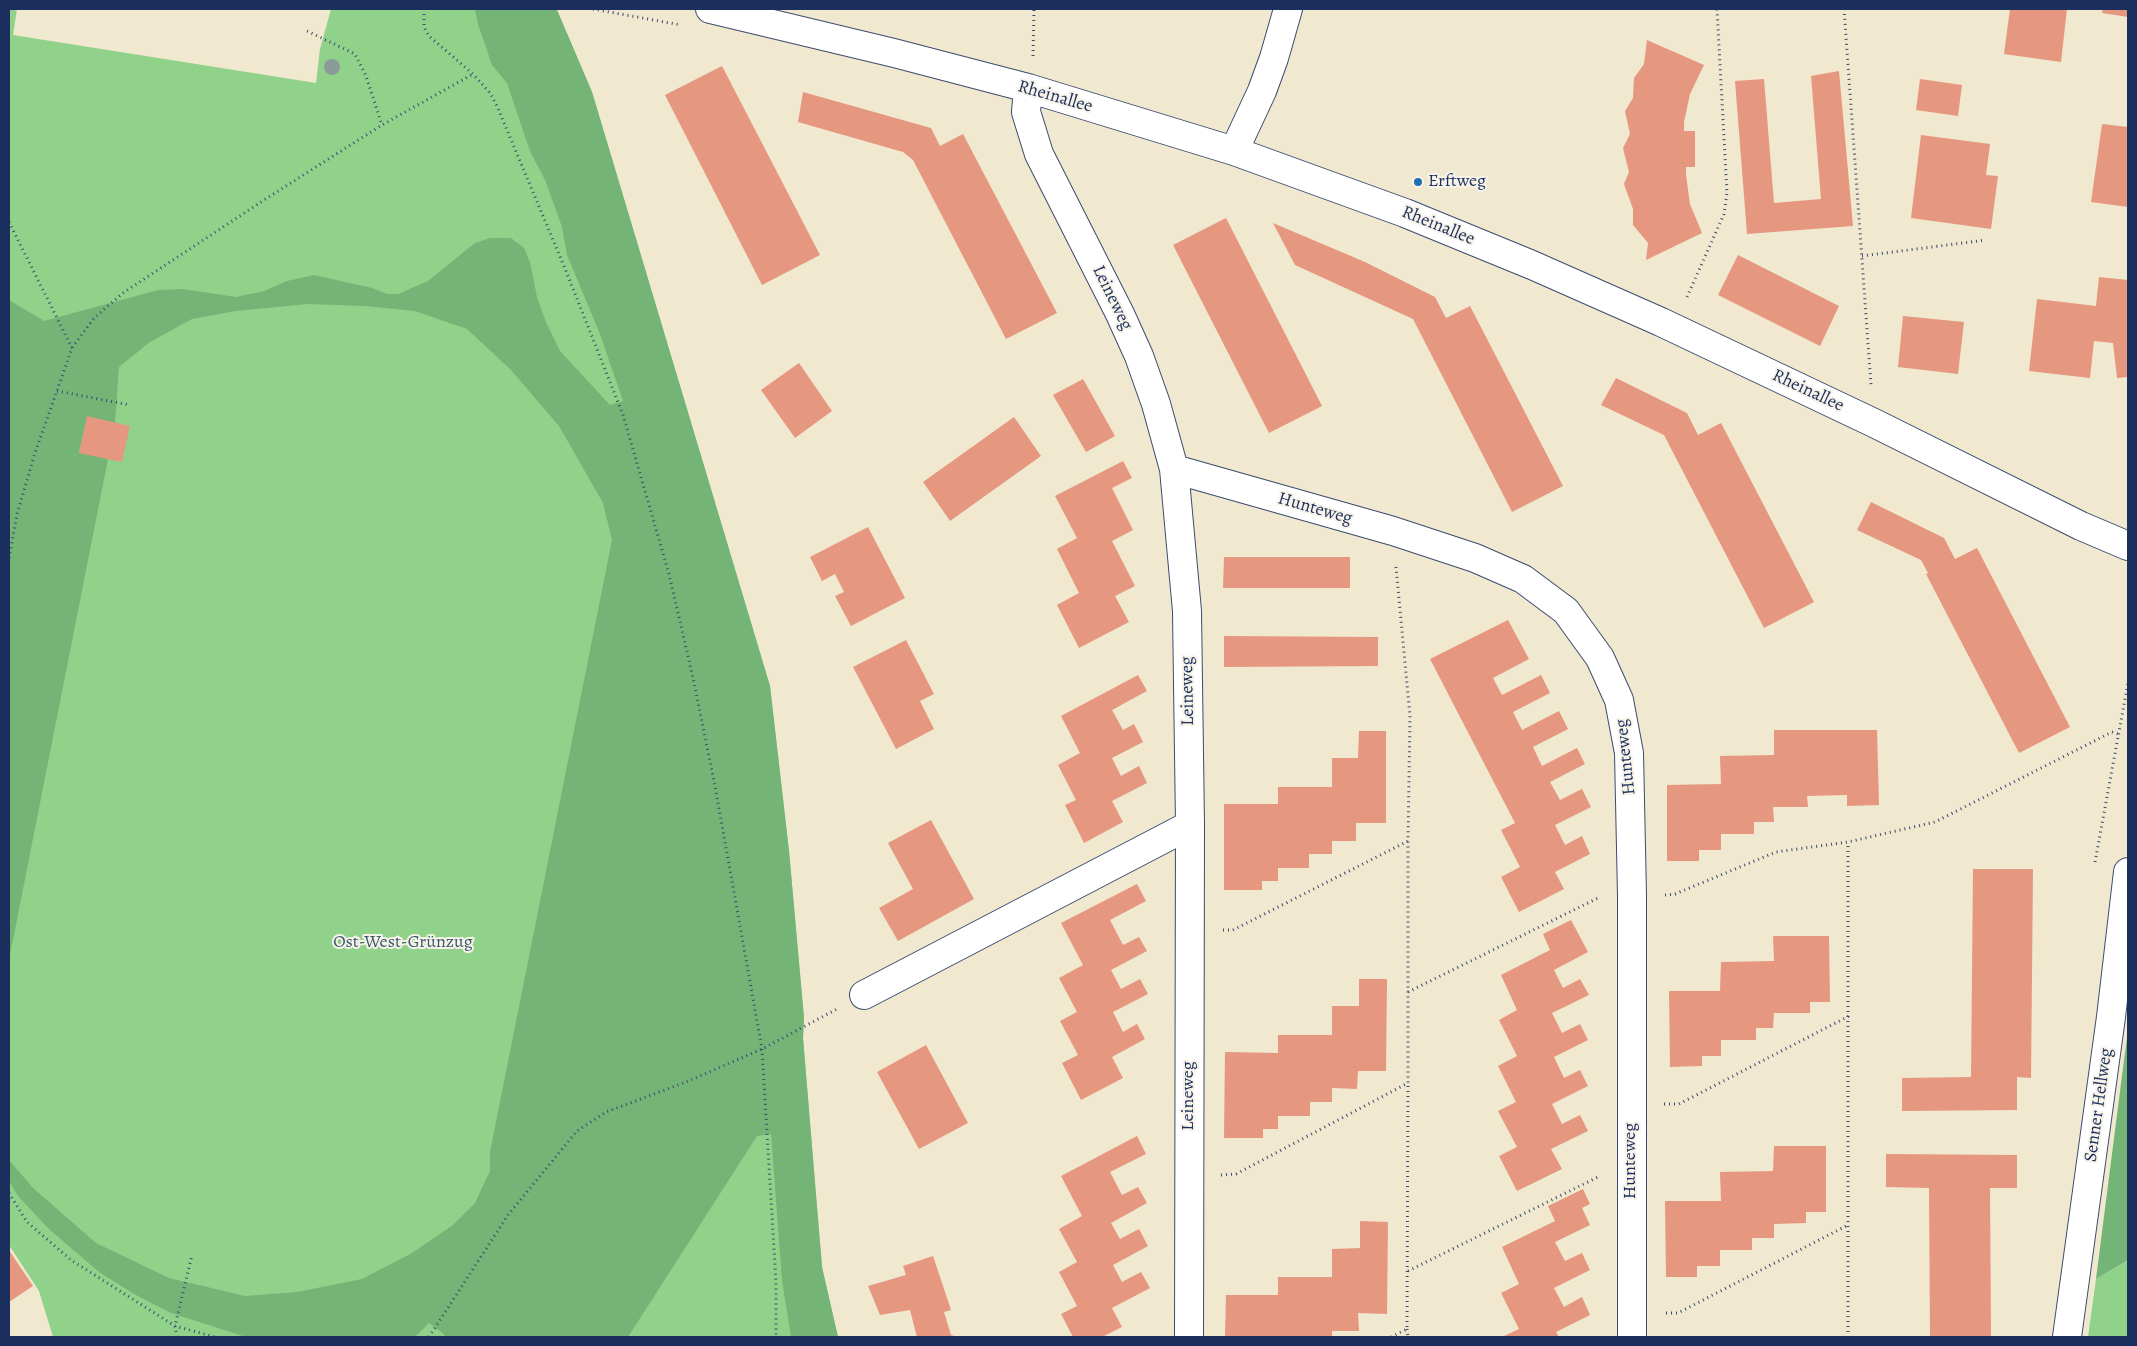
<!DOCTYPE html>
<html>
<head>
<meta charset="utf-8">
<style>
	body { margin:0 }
	#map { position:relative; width:2137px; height:1346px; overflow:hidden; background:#f0e8cf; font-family:Alegreya,serif }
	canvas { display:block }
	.frame { position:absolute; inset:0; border:10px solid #1b2f5e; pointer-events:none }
</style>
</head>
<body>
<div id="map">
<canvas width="2137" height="1346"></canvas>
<div class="frame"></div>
</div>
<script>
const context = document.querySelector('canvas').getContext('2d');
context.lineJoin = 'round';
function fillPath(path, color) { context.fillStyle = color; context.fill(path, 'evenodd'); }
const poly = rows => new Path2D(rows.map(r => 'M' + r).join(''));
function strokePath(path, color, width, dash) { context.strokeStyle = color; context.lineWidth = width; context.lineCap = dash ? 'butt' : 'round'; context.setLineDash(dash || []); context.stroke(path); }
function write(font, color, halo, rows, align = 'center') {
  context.font = font + ' Alegreya,serif'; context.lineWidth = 4; context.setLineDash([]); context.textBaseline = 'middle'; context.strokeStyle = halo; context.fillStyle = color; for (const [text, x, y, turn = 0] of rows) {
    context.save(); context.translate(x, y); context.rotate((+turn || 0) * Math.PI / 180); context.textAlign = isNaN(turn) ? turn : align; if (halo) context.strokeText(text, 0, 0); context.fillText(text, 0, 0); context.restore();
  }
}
fillPath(poly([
	[9,9,17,9,13,35,316,83,320,49,331,9,557,10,592,92,770,686,789,851,804,1018,803,1038,822,1267,838,1337,53,1337,39,1291,9,1245],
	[2128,1260,2128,1337,2088,1337,2096,1279]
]), '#90d28a');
fillPath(poly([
	[475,9,557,10,592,92,770,686,789,851,804,1018,803,1038,822,1267,838,1337,791,1337,782,1280,771,1134,757,1136,628,1337,445,1337,444,1334,429,1323,415,1337,246,1337,171,1313,134,1294,99,1272,49,1229,18,1196,9,1181,9,1160,33,1188,96,1243,169,1278,245,1296,297,1292,362,1279,412,1253,453,1225,475,1203,490,1171,490,1152,612,540,603,503,559,426,511,370,467,329,415,311,365,306,308,304,236,311,192,319,150,342,119,367,115,423,87,417,79,452,108,459,9,960,9,300,44,321,158,290,182,289,236,297,264,291,287,281,314,275,372,288,387,294,398,294,428,281,475,243,490,238,511,238,524,248,530,262,537,297,546,322,560,351,610,405,623,401,600,334,567,255,562,227,545,180,530,151,507,83,492,65,478,24],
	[2128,1030,2128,1260,2096,1279,2124,1060]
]), '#74b476');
fillPath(poly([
	[2010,9,2067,9,2061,62,2004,54],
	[2103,9,2128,9,2128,17,2102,13],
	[1647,40,1704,65,1690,94,1684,122,1684,131,1695,131,1695,167,1686,167,1686,175,1690,204,1702,233,1646,260,1648,243,1633,225,1633,209,1624,184,1629,172,1623,148,1630,134,1625,111,1633,98,1634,78,1644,64],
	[722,66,820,255,762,285,665,95],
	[1839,71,1853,226,1747,234,1735,81,1764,79,1774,203,1821,199,1811,76],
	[1920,79,1962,85,1958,116,1916,110],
	[803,92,931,128,940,146,963,134,1057,313,1006,339,913,160,903,152,798,122],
	[2102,124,2128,127,2128,207,2091,202],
	[1921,135,1990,144,1986,175,1998,176,1991,229,1911,218],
	[1226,218,1322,406,1269,433,1173,245],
	[1273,223,1365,262,1435,297,1446,318,1470,306,1563,486,1512,512,1413,319,1295,265],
	[1738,255,1839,306,1820,346,1718,295],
	[2099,277,2128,280,2128,377,2117,378,2113,343,2094,341,2090,378,2029,371,2037,299,2096,306],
	[1903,316,1964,322,1958,374,1898,367],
	[799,363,832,411,795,438,761,390],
	[1616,378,1687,413,1698,435,1721,423,1814,602,1764,628,1664,435,1601,405],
	[1083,379,1115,436,1086,452,1053,395],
	[87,416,130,426,122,462,79,453],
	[1014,417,1041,456,950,521,923,482],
	[1123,461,1132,478,1112,488,1133,530,1112,541,1135,586,1115,596,1129,622,1079,648,1057,605,1079,593,1057,549,1077,538,1055,496],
	[1871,502,1944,538,1955,559,1977,548,2070,727,2019,753,1926,574,1928,573,1921,560,1857,530],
	[868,527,905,598,851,626,835,596,844,592,835,574,822,581,810,557],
	[1224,557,1350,557,1350,588,1223,588],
	[1508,620,1529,659,1493,678,1502,695,1541,675,1550,693,1513,712,1522,730,1559,711,1568,729,1533,747,1542,766,1577,748,1585,764,1550,782,1560,800,1582,789,1591,807,1555,825,1565,845,1582,836,1590,854,1555,872,1564,889,1519,912,1501,877,1520,867,1501,830,1515,823,1430,659],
	[1224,636,1378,637,1378,666,1224,667],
	[906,640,934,694,920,701,934,729,896,749,853,667],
	[1138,675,1147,691,1112,710,1123,730,1134,724,1143,742,1112,758,1121,776,1139,766,1147,783,1112,801,1123,822,1084,843,1065,805,1076,800,1058,765,1080,753,1061,716],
	[1774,730,1877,730,1879,805,1847,806,1847,795,1807,796,1808,807,1773,807,1774,822,1754,822,1754,834,1721,834,1721,850,1699,850,1699,861,1667,861,1667,785,1721,784,1720,756,1774,755],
	[1359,731,1386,731,1386,823,1356,823,1356,841,1332,841,1332,854,1309,854,1309,868,1278,868,1278,881,1262,881,1262,890,1224,890,1224,804,1278,804,1278,787,1332,787,1332,758,1358,758],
	[931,820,974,899,898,941,879,908,913,889,888,843],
	[1973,869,2033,869,2031,1078,2017,1077,2017,1110,1902,1111,1902,1078,1971,1077],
	[1137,884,1146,901,1110,920,1123,945,1139,937,1147,951,1111,970,1121,989,1140,979,1148,994,1113,1012,1123,1032,1137,1024,1145,1039,1112,1057,1123,1078,1081,1100,1062,1063,1078,1055,1060,1021,1077,1012,1059,978,1083,965,1061,923],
	[1571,920,1588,952,1554,970,1563,988,1580,979,1589,995,1552,1013,1562,1033,1580,1024,1588,1040,1554,1057,1564,1078,1580,1070,1588,1086,1552,1104,1562,1124,1580,1115,1588,1131,1551,1149,1562,1169,1517,1191,1499,1156,1517,1147,1498,1111,1516,1102,1498,1066,1517,1056,1499,1020,1517,1010,1501,975,1550,950,1543,934],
	[1773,936,1829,936,1830,1002,1810,1002,1810,1013,1774,1013,1773,1028,1756,1028,1756,1040,1721,1040,1721,1056,1702,1056,1702,1066,1670,1067,1669,991,1720,991,1721,962,1774,961],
	[1359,979,1387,979,1386,1071,1358,1071,1357,1089,1332,1088,1332,1102,1310,1102,1310,1116,1278,1116,1278,1129,1263,1129,1263,1138,1224,1138,1225,1052,1278,1053,1278,1035,1332,1035,1332,1006,1359,1006],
	[926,1045,968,1123,919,1149,877,1072],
	[1137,1136,1146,1154,1110,1172,1122,1195,1138,1187,1147,1203,1111,1223,1120,1239,1139,1229,1148,1246,1113,1265,1122,1282,1141,1272,1150,1288,1112,1308,1122,1327,1102,1337,1073,1337,1061,1314,1077,1306,1059,1272,1077,1262,1059,1229,1082,1216,1061,1176],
	[1774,1146,1826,1146,1826,1212,1806,1212,1806,1223,1774,1224,1774,1238,1752,1238,1752,1250,1720,1250,1720,1266,1697,1266,1697,1277,1666,1277,1665,1201,1721,1201,1720,1172,1773,1171],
	[1886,1154,2017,1155,2017,1188,1990,1188,1991,1337,1930,1337,1929,1188,1886,1187],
	[1583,1189,1590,1204,1582,1208,1590,1225,1555,1242,1565,1261,1582,1253,1590,1270,1554,1288,1564,1307,1582,1297,1590,1315,1556,1332,1559,1337,1502,1337,1519,1329,1501,1293,1519,1284,1502,1247,1555,1221,1548,1206],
	[1360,1221,1388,1222,1387,1314,1358,1313,1359,1331,1332,1331,1332,1337,1225,1337,1226,1295,1278,1295,1278,1277,1332,1277,1332,1249,1360,1248],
	[9,1250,33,1286,9,1302],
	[933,1256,951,1310,944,1312,951,1335,957,1337,917,1337,910,1310,880,1315,868,1286,906,1275,903,1266]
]), '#e6977f');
const minor = poly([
	[710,9,894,53,1028,88,1234,151,1405,213,1532,265,1661,322,1874,423,2081,526,2128,546],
	[1028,88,1026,112,1039,154,1120,314,1139,356,1156,404,1174,469,1187,611,1190,825,1189,1337],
	[1234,151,1262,91,1274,58,1288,9],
	[1174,469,1393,531,1475,558,1523,579,1566,611,1600,658,1619,700,1629,753,1632,896,1632,1337],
	[864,995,1190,825],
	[2067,1337,2111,1017,2128,872]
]);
strokePath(minor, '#3b4b6f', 30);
strokePath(poly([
	[424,9,424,27,429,36,473,74,490,93,497,106,566,271,623,415,669,574,693,678,715,786,762,1049,776,1282,776,1337],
	[593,9,681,25],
	[1844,9,1871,385],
	[307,31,355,54,366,76,382,125],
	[1033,56,1034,9],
	[9,222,72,348],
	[1862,256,1986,240],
	[1687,297,1724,214,1727,193,1717,9],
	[57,391,130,405],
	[9,558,17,514,35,453,72,348,94,318,123,293,264,200,382,125,473,74],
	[2095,862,2128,683],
	[1665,895,1675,894,1776,852,1848,842,1935,822,2112,732,2118,734],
	[1223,930,1233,930,1408,841,1410,716,1396,567],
	[1408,992,1600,897],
	[1664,1104,1679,1104,1849,1016],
	[1221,1175,1236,1174,1408,1083,1408,841],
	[9,1193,27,1222,71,1260,175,1326,215,1337],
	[1408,1271,1598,1177],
	[1666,1313,1678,1313,1848,1225],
	[1407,1329,1408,1337],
	[177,1337,175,1326,192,1255],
	[429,1337,508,1215,577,1131,606,1112,686,1082,762,1049,837,1009],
	[1391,1337,1407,1329,1408,1083],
	[1848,1337,1848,842]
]), '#3b4b6f', 3, [1, 4]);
strokePath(minor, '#fff', 28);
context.fillStyle = '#8b9997';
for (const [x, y] of [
	[332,67]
]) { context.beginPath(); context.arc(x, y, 8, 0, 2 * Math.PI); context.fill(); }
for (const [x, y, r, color] of [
	[1418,182,5,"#1f6fb2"]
]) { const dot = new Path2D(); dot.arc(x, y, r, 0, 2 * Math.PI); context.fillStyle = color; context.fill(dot); strokePath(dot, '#f7f3e8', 2); }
write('18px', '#1b2f5e', '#f7f3e8', [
	["Rheinallee",1055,97,16],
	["Rheinallee",1438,226,22],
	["Leineweg",1112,298,64],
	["Rheinallee",1808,391,25],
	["Hunteweg",1315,509,16],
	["Leineweg",1188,691,-91],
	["Hunteweg",1626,757,-96],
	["Leineweg",1189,1096,-90],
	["Senner Hellweg",2099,1105,-82],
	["Hunteweg",1631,1161,-90]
]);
write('18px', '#1b2f5e', '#f7f3e8', [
	["Erftweg",1428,182]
], 'left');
write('18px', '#385869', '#f7f3e8', [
	["Ost-West-Grünzug",403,943]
]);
</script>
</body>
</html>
